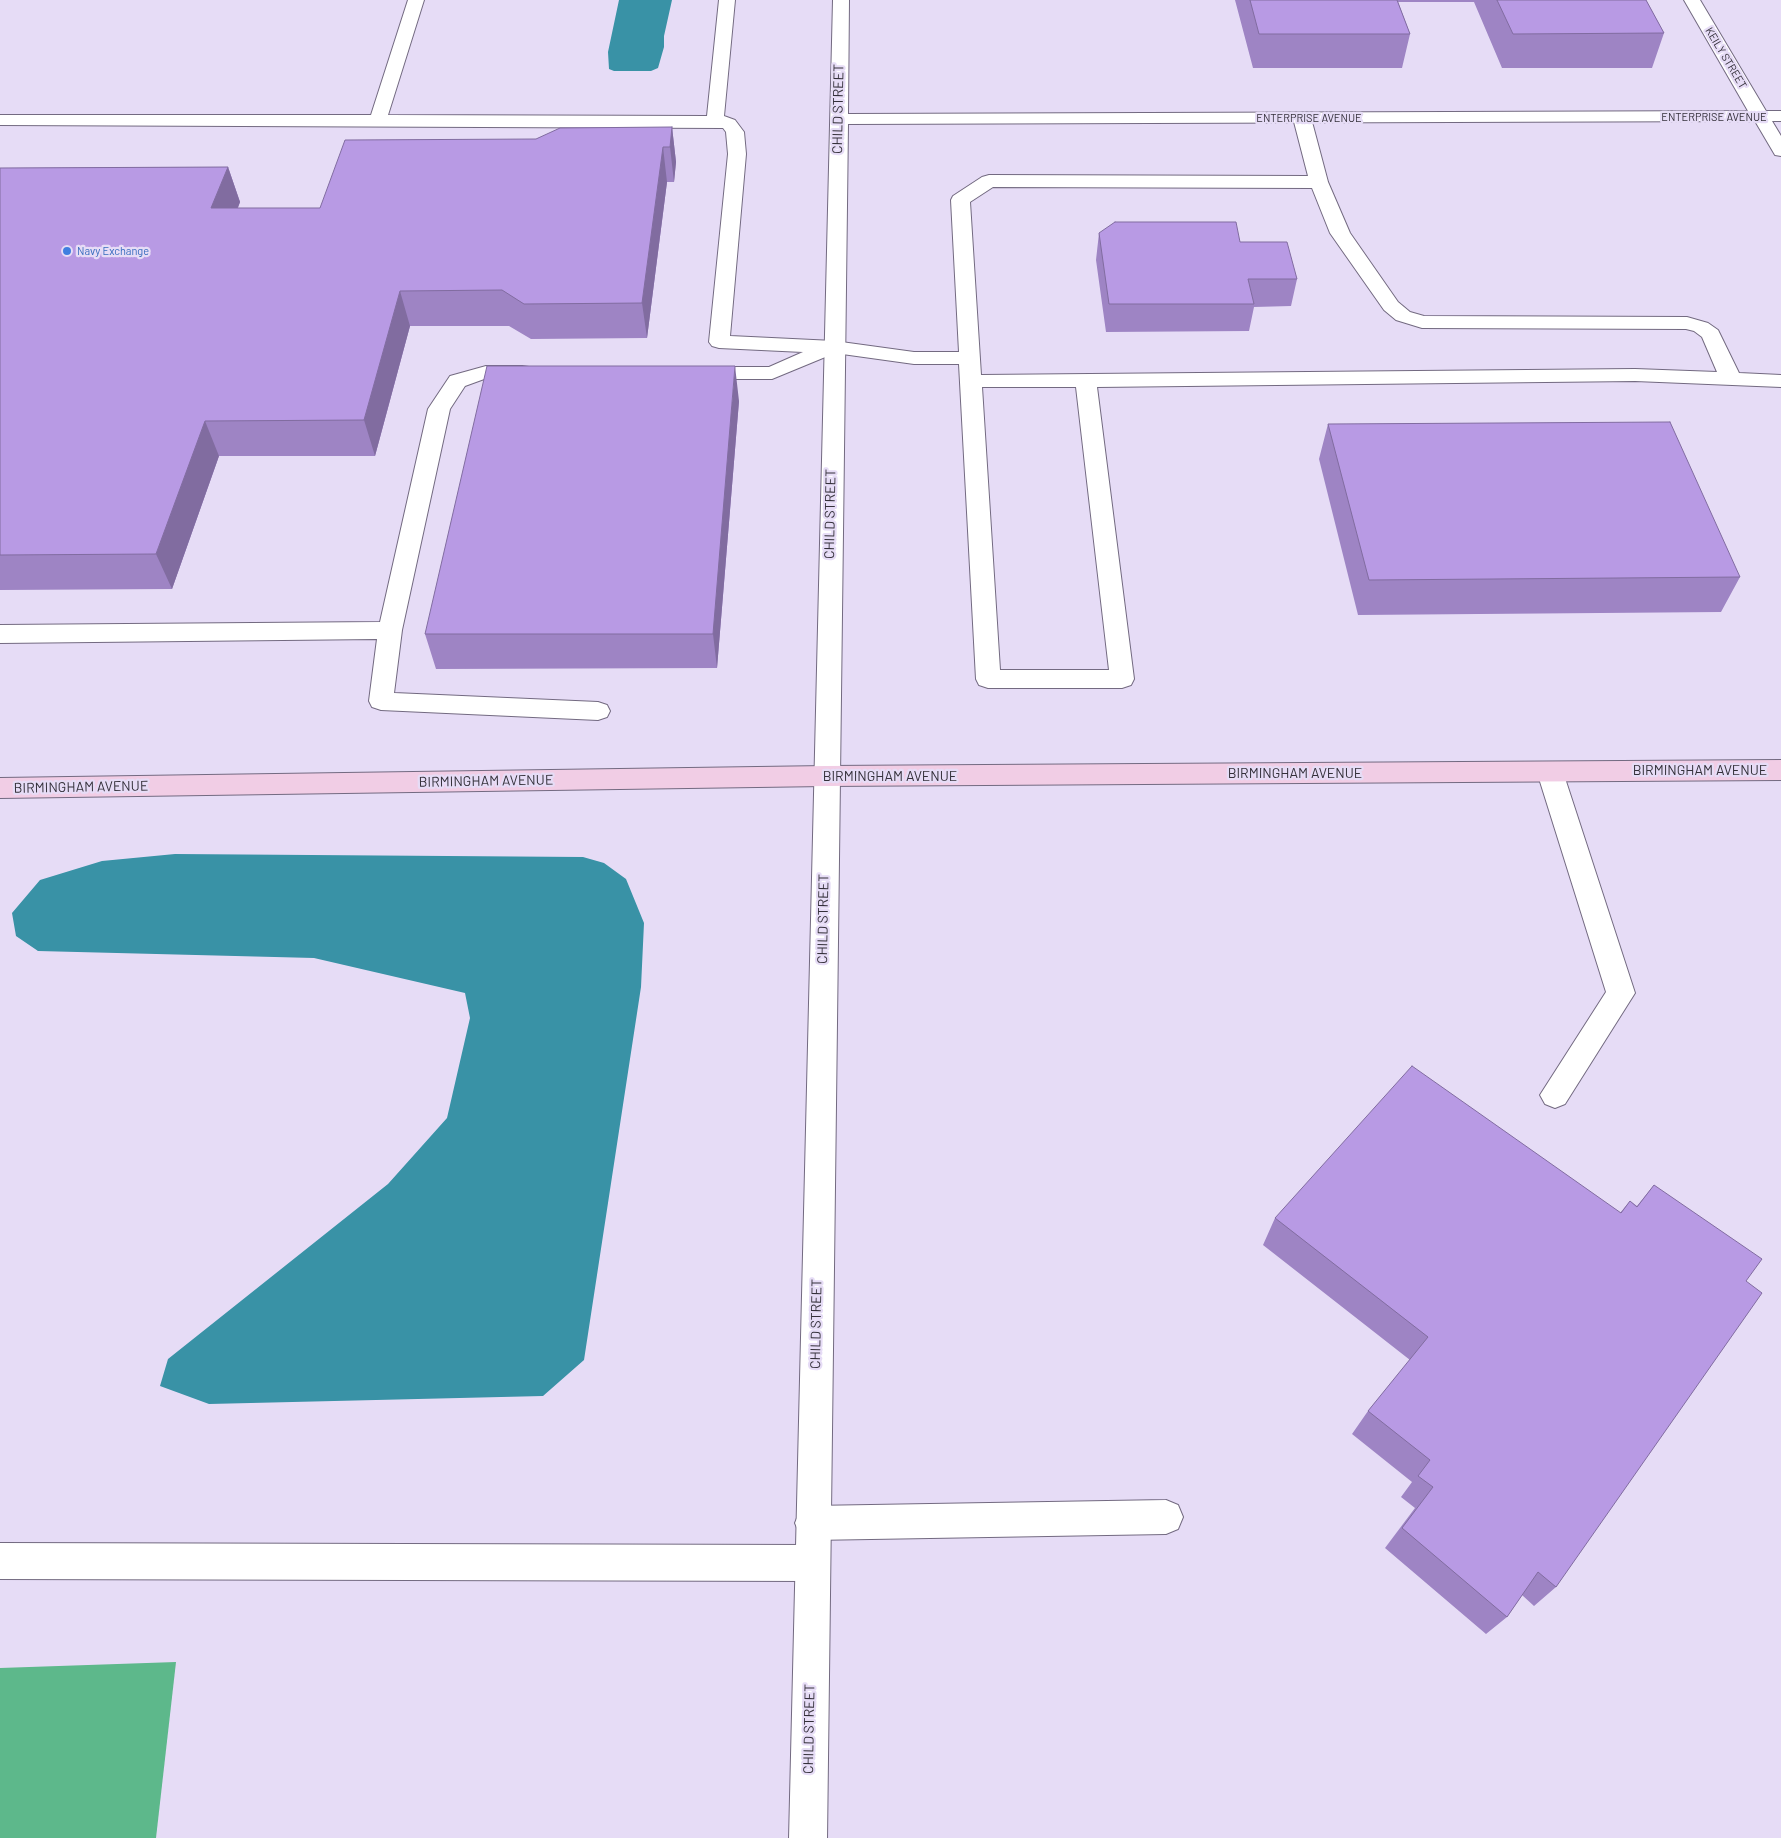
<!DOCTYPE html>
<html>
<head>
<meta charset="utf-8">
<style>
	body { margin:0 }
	canvas { display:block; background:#e6dcf6 }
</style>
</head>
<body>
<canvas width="1781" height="1838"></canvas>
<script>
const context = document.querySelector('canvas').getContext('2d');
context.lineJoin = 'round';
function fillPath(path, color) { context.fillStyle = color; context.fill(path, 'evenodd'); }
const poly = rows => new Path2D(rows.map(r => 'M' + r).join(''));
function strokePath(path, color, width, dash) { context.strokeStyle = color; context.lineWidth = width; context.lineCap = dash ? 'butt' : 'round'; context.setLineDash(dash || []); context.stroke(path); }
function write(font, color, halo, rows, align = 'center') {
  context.font = font + ' Barlow,sans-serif'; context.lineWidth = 4.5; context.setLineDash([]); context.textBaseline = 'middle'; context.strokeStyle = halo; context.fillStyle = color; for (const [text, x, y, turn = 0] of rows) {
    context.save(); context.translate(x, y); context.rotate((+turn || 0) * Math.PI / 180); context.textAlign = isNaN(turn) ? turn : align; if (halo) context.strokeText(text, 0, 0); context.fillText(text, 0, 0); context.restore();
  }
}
fillPath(poly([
	[176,1662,156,1838,0,1838,0,1668]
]), '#5db88b');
fillPath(poly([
	[619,0,672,0,664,36,664,47,658,68,651,71,614,71,609,69,608,52],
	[175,854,583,857,604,863,626,879,644,923,641,987,584,1360,543,1396,209,1404,160,1386,168,1359,388,1184,447,1118,470,1018,465,993,314,958,38,951,16,936,12,913,40,880,102,861]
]), '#3992a6');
const lane = poly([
	[408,0,424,0,388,115,707,116,719,0,735,0,724,116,735,120,744,132,746,154,730,336,834,341,914,352,959,352,951,200,953,196,982,177,989,175,1308,176,1293,118,1296,114,1302,113,1308,114,1311,118,1328,182,1350,233,1398,302,1410,312,1424,316,1687,317,1708,323,1718,330,1739,373,1781,375,1781,387,1635,381,1097,387,1134,679,1131,685,1122,688,988,688,979,685,976,679,959,364,914,364,835,353,772,379,698,379,691,378,688,373,691,368,698,367,769,367,803,352,719,348,712,346,709,342,728,154,726,132,723,128,0,125,0,115,371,115,408,0],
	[993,187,1312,188,1330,233,1384,310,1396,320,1422,328,1686,329,1694,331,1702,337,1717,372,1635,369,981,375,970,202,993,187],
	[982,387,1076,387,1109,670,1000,670,982,387],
	[486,366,522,366,529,367,532,372,529,377,522,378,487,378,465,386,450,409,402,630,394,693,598,702,607,705,610,711,607,717,598,720,381,710,372,707,369,701,377,639,0,643,0,625,380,622,428,409,450,376,486,366],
	[1550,762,1559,765,1563,772,1635,993,1565,1104,1555,1108,1545,1104,1540,1095,1606,992,1537,772,1541,765,1550,762],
	[1166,1500,1178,1505,1183,1517,1178,1529,1166,1534,812,1540,800,1535,795,1523,800,1511,812,1506,1166,1500],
	[0,1543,812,1545,824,1551,830,1563,824,1575,812,1581,0,1579,0,1543]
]);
const street = poly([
	[833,0,849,0,848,114,1748,111,1684,0,1700,0,1766,111,1781,111,1781,121,1772,121,1781,136,1781,156,1775,155,1755,121,848,124,827,1838,789,1838,833,0]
]);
const secondary = poly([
	[1781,760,1781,780,826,786,0,798,0,778,826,766,1781,760]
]);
strokePath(lane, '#736a81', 2);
strokePath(street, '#736a81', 2);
strokePath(secondary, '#736a81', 2);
fillPath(lane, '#fff');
fillPath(street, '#fff');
fillPath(secondary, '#f1cde5');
fillPath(poly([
	[1235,0,1646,0,1664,33,1652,68,1502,68,1474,2,1398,2,1410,34,1402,68,1253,68],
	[672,127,676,162,674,182,667,182,647,338,531,339,509,326,410,326,375,456,219,456,172,589,0,590,0,168,228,167,240,202,238,208,320,208,536,139],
	[1099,233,1240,242,1297,279,1291,306,1254,307,1249,331,1106,332,1096,260],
	[739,401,717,668,436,669,425,634],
	[1328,424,1740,577,1721,612,1358,615,1319,459],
	[1654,1185,1746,1281,1556,1587,1534,1606,1522,1595,1507,1617,1486,1634,1385,1548,1415,1508,1401,1497,1412,1482,1352,1434,1368,1411,1410,1360,1263,1245,1275,1218,1620,1213,1630,1201,1637,1206]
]), '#9e84c4');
fillPath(poly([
	[672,127,676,162,674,182,670,147],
	[663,147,667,182,647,338,642,303],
	[228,167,240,202,223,243,211,208],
	[400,291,410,326,375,456,364,420],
	[735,366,739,401,717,668,713,634],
	[205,421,219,456,172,589,156,554]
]), '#816ca0');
const building = poly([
	[1250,0,1397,0,1410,34,1259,34,1250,0],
	[1497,0,1646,0,1664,33,1513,34,1497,0],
	[672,127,670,147,663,147,642,303,524,304,502,290,400,291,364,420,205,421,156,554,0,555,0,168,228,167,211,208,320,208,345,140,536,139,560,128,672,127],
	[1115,222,1236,222,1240,242,1287,242,1297,279,1248,279,1254,304,1109,304,1099,233,1115,222],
	[487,366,735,366,713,634,425,634,487,366],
	[1670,422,1740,577,1369,580,1328,424,1670,422],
	[1412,1066,1621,1213,1630,1201,1637,1207,1654,1185,1762,1259,1746,1281,1762,1293,1556,1587,1538,1572,1507,1617,1402,1528,1433,1487,1418,1476,1430,1460,1368,1411,1428,1337,1275,1218,1412,1066]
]);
fillPath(building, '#b89ae4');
strokePath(building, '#816ca0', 1);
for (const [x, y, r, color] of [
	[67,251,5,"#3f7fe0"]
]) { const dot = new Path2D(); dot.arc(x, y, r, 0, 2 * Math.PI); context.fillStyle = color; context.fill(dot); strokePath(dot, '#e6dcf6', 2); }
write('11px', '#34303a', '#e6dcf6', [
	["KEILY STREET",1726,58,59],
	["ENTERPRISE AVENUE",1714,117],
	["ENTERPRISE AVENUE",1309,118]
]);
write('11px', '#366cbe', '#e6dcf6', [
	["Navy Exchange",77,251]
], 'left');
write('14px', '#34303a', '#e6dcf6', [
	["CHILD STREET",838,109,-89],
	["CHILD STREET",830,514,-89],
	["BIRMINGHAM AVENUE",1700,770],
	["BIRMINGHAM AVENUE",1295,773],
	["BIRMINGHAM AVENUE",890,776],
	["BIRMINGHAM AVENUE",486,781,-1],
	["BIRMINGHAM AVENUE",81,787,-1],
	["CHILD STREET",823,919,-89],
	["CHILD STREET",816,1324,-89],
	["CHILD STREET",809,1729,-89]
]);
</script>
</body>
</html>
